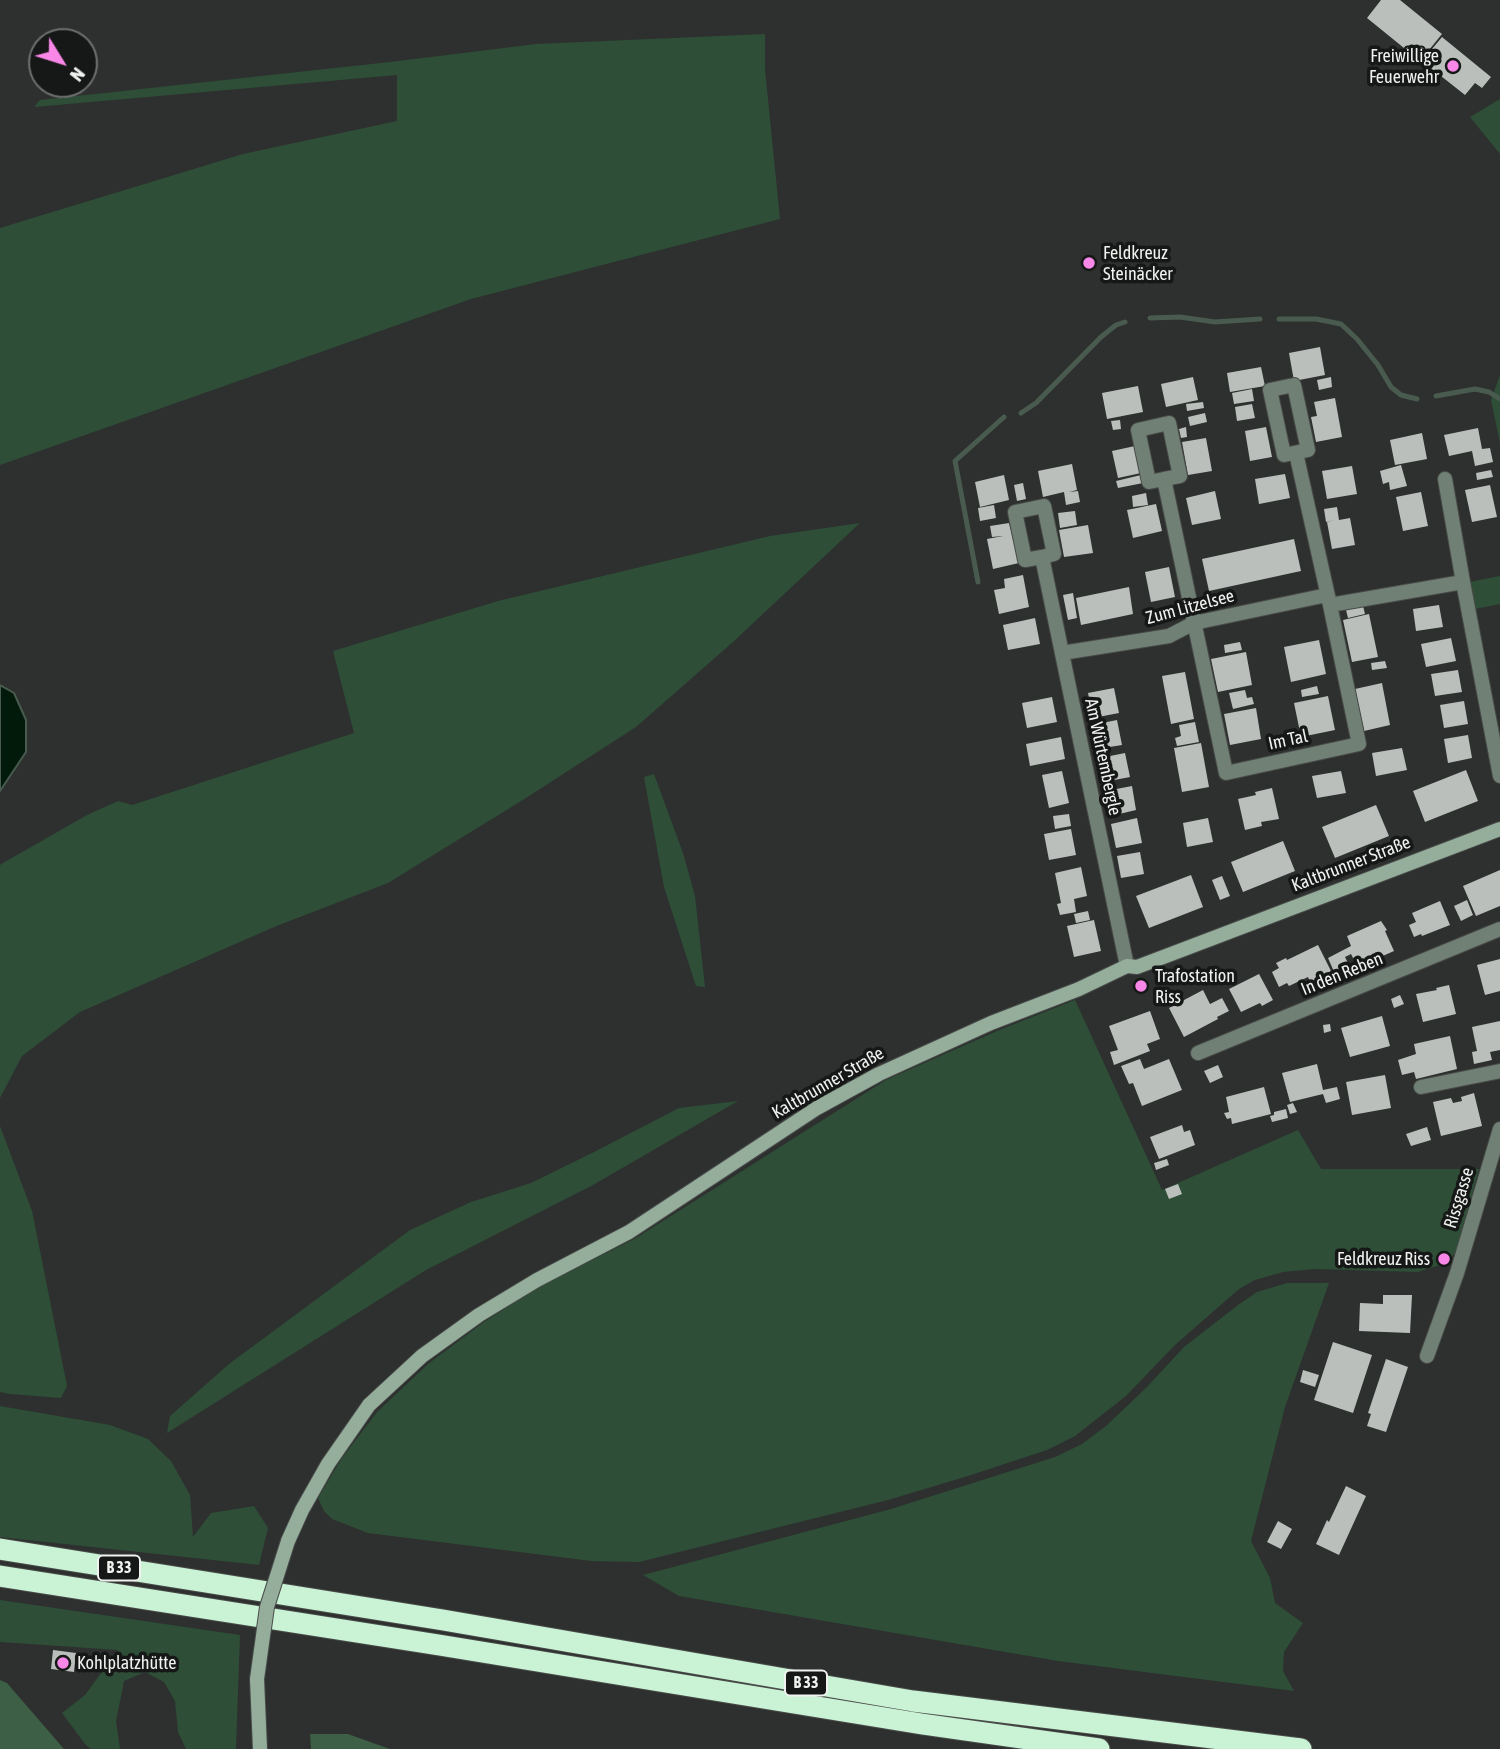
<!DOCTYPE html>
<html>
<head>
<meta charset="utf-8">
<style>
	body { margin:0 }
	#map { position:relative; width:1500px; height:1749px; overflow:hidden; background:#2d302e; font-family:"Asap Condensed",sans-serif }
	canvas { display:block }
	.north { position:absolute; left:28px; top:28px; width:70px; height:70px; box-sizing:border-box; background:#161817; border:2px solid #6d6f6e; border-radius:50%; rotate:128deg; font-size:19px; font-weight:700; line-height:28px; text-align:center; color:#f0f2f0 }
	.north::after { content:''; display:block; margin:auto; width:24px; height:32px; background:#f987e8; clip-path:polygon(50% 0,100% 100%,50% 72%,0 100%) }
</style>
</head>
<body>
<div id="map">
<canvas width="1500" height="1749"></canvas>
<div class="north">N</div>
</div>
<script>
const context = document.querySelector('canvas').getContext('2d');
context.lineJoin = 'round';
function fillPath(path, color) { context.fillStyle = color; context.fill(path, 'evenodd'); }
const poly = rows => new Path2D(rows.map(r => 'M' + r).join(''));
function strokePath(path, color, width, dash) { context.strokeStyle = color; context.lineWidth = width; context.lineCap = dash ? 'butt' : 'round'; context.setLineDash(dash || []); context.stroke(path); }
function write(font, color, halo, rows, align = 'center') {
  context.font = font + ' "Asap Condensed",sans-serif'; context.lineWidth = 7; context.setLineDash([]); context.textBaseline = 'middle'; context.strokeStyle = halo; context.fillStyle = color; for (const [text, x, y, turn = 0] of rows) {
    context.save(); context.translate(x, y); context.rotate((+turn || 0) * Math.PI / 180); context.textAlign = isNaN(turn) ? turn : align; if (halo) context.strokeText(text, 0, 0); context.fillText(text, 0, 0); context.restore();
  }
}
fillPath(poly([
	[765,34,765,69,780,219,471,299,0,465,0,228,243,154,397,121,397,75,34,107,40,100,390,62,536,44],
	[1500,99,1500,154,1470,117],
	[1500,375,1500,443,1491,400],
	[860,523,733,642,636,727,526,798,388,883,274,927,80,1012,22,1056,0,1098,0,865,3,863,87,815,118,801,132,805,354,733,333,651,498,601,770,536],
	[1500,576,1500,604,1475,609,1469,582],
	[654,774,683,853,695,896,705,987,696,986,693,977,664,887,644,777],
	[1075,1000,1162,1190,1298,1130,1321,1169,1479,1169,1457,1251,1446,1263,1418,1272,1316,1269,1283,1272,1255,1280,1239,1289,1175,1345,1126,1396,1075,1436,1047,1450,968,1476,888,1500,639,1562,591,1561,368,1533,332,1519,324,1511,318,1498,342,1458,377,1412,428,1364,484,1322,541,1286,636,1238,886,1080,997,1031],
	[738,1101,593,1185,426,1270,167,1433,170,1416,229,1364,410,1230,471,1202,531,1183,594,1152,679,1108],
	[0,1126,32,1211,67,1386,61,1398,10,1394,0,1392],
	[1287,1283,1329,1283,1285,1407,1251,1541,1270,1578,1275,1603,1303,1623,1284,1652,1283,1671,1294,1691,1058,1661,679,1596,643,1575,891,1509,1055,1457,1082,1444,1106,1426,1146,1388,1184,1347,1238,1305,1257,1292],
	[0,1406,110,1425,148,1439,171,1461,190,1495,193,1537,211,1513,254,1506,268,1528,259,1565,0,1537],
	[0,1600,240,1635,236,1749,186,1749,178,1732,175,1701,164,1682,145,1672,124,1681,116,1721,120,1749,91,1749,85,1744,62,1713,85,1695,118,1650,0,1642]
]), '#2e4e38');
fillPath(poly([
	[0,1680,7,1683,64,1749,0,1749],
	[310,1734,348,1734,390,1749,311,1749]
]), '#3c5f46');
const water = poly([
	[0,685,14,693,26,720,26,752,0,791,0,685]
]);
fillPath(water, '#021a0a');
strokePath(water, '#495b4f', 2);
strokePath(poly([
	[1150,318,1180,317,1215,322,1260,319],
	[1279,319,1316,319,1341,324,1357,339,1378,365,1391,387,1401,395,1417,399],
	[1436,396,1475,389,1489,392,1500,399],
	[1021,413,1036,403,1101,337,1116,325,1125,322],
	[978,582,955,461,1004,417]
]), '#495b4f', 5);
fillPath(poly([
	[1381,0,1400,0,1442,34,1420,61,1367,18],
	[1442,37,1491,77,1482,88,1475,83,1465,95,1422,61],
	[1320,347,1325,375,1294,381,1289,353],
	[1261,367,1265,386,1230,392,1227,373],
	[1193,377,1198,400,1166,407,1161,384],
	[1331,377,1332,387,1319,390,1317,380],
	[1138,386,1143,412,1107,419,1102,393],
	[1252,389,1254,401,1234,404,1232,393],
	[1335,398,1342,437,1316,442,1311,417,1317,416,1314,402],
	[1203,402,1204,408,1187,411,1186,404],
	[1252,404,1255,418,1237,421,1235,407],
	[1205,413,1207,422,1190,426,1188,417],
	[1120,420,1121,429,1113,430,1111,421],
	[1186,427,1187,437,1181,438,1179,429],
	[1266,427,1272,457,1250,461,1245,431],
	[1478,428,1482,449,1490,448,1493,462,1475,466,1472,451,1449,456,1444,435],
	[1422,433,1427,459,1395,465,1390,440],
	[1206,438,1212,471,1188,475,1182,442],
	[1135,446,1141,473,1118,478,1112,451],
	[1072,464,1077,490,1069,492,1078,491,1080,502,1066,505,1064,492,1043,497,1038,471],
	[1401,465,1407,486,1390,490,1389,482,1383,484,1380,471],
	[1352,466,1357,494,1327,499,1322,471],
	[1491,470,1493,477,1477,480,1476,473],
	[1285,474,1290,498,1259,504,1255,479],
	[1004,475,1009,500,980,507,975,482],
	[1141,475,1143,483,1118,488,1116,481],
	[1023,483,1026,499,1017,501,1014,485],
	[1490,485,1497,517,1472,522,1465,490],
	[1215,491,1221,519,1192,525,1186,498],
	[1421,492,1428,526,1403,531,1396,497],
	[1146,493,1148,505,1133,507,1132,496],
	[1156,504,1162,531,1133,538,1127,510],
	[994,505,996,518,980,521,978,508],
	[1337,507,1339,520,1350,518,1355,545,1332,549,1327,522,1335,520,1326,522,1324,509],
	[1075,511,1077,525,1060,528,1058,513],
	[1009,523,1019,563,993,569,987,539,1003,536,992,537,990,526],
	[1088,525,1093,553,1064,557,1059,530],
	[1294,539,1301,571,1209,591,1202,559],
	[1169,567,1175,597,1151,602,1145,572],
	[1023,575,1029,607,999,614,994,590,1005,588,1004,579],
	[1129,587,1133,614,1081,625,1076,598],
	[1073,593,1077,618,1068,620,1063,595],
	[1439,605,1443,627,1416,631,1413,609],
	[1363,606,1365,614,1348,618,1346,610],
	[1369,614,1378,657,1352,662,1343,620],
	[1035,618,1040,644,1008,650,1003,625],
	[1451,638,1456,661,1426,667,1421,644],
	[1319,640,1326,674,1291,682,1284,647],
	[1240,642,1242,650,1225,653,1224,645],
	[1246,652,1252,685,1218,692,1211,659],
	[1385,661,1387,668,1372,670,1371,663],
	[1458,670,1462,692,1435,696,1431,674],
	[1185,672,1194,719,1171,724,1162,676],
	[1382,683,1390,725,1364,731,1355,689],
	[1317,686,1319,694,1302,697,1301,690],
	[1114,688,1119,713,1093,718,1088,693],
	[1245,690,1247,698,1252,697,1254,704,1233,709,1229,693],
	[1328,696,1335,730,1301,737,1294,703],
	[1052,697,1057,722,1027,728,1022,703],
	[1464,701,1468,724,1444,728,1440,705],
	[1256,708,1261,739,1230,745,1224,714],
	[1117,720,1122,745,1097,749,1092,725],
	[1195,722,1199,742,1177,746,1175,738,1181,736,1179,725],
	[1468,735,1472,758,1448,763,1444,739],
	[1061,737,1065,759,1030,766,1026,744],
	[1201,743,1209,787,1182,792,1174,748],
	[1402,748,1407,770,1376,776,1372,753],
	[1125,753,1130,777,1104,782,1100,758],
	[1466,770,1478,801,1425,822,1413,791],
	[1062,771,1069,803,1049,808,1042,775],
	[1341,771,1346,793,1317,798,1312,776],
	[1132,786,1136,810,1111,816,1106,791],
	[1272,788,1279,819,1261,822,1262,826,1245,830,1238,799,1256,795,1255,792],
	[1376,805,1389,836,1335,858,1322,827],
	[1069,814,1071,826,1055,829,1053,816],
	[1137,818,1142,843,1116,848,1111,824],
	[1208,818,1213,842,1187,847,1183,823],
	[1071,829,1076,855,1049,860,1044,834],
	[1283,841,1295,871,1243,892,1231,862],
	[1140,852,1144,874,1121,878,1117,856],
	[1081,867,1087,896,1074,899,1076,912,1060,915,1057,904,1061,903,1055,873],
	[1500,870,1500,906,1476,916,1463,886],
	[1191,875,1203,907,1149,928,1136,896],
	[1222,876,1230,896,1220,900,1212,880],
	[1467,900,1473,915,1461,921,1454,906],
	[1440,901,1450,925,1422,936,1421,934,1414,937,1409,925,1416,922,1412,913],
	[1088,911,1090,920,1076,923,1074,914],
	[1094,920,1101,951,1074,957,1067,926],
	[1381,921,1387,930,1385,931,1394,951,1360,966,1356,957,1353,958,1351,954,1345,957,1350,967,1335,974,1328,958,1351,946,1347,936],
	[1318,945,1334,977,1313,988,1308,977,1289,986,1287,983,1279,987,1272,972,1279,968,1276,963,1286,958,1287,960],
	[1500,959,1500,991,1485,995,1477,965],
	[1259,974,1273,1000,1262,1006,1260,1003,1241,1012,1229,989],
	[1143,981,1145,988,1139,991,1137,984],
	[1449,985,1456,1014,1423,1022,1416,994,1437,990,1436,988],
	[1203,990,1210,1004,1222,998,1229,1011,1217,1017,1218,1019,1184,1037,1169,1008],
	[1400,995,1404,1004,1394,1008,1391,999],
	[1150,1011,1160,1039,1147,1044,1150,1051,1114,1065,1110,1052,1118,1050,1109,1026],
	[1382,1016,1390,1046,1350,1057,1341,1028],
	[1500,1021,1500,1050,1490,1052,1492,1060,1474,1064,1472,1052,1477,1051,1472,1027],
	[1330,1024,1331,1031,1324,1033,1323,1025],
	[1450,1036,1457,1069,1416,1079,1414,1072,1402,1075,1398,1060,1416,1054,1414,1044],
	[1140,1059,1144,1069,1169,1059,1182,1090,1142,1106,1133,1083,1129,1084,1121,1066],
	[1317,1064,1323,1090,1337,1087,1340,1099,1326,1103,1323,1094,1290,1102,1282,1073],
	[1218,1065,1223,1077,1210,1083,1204,1071],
	[1385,1075,1391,1108,1352,1115,1346,1082],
	[1264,1087,1271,1114,1232,1124,1231,1118,1227,1119,1224,1113,1229,1112,1226,1097],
	[1474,1093,1482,1126,1441,1136,1433,1102,1451,1098,1453,1103,1462,1101,1461,1097],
	[1293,1103,1297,1112,1290,1114,1287,1105],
	[1286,1109,1288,1118,1272,1122,1270,1116,1274,1115,1274,1112],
	[1182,1125,1184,1132,1190,1130,1195,1145,1159,1159,1150,1137],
	[1427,1127,1431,1140,1411,1146,1406,1134],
	[1167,1159,1169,1165,1156,1170,1154,1163],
	[1178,1184,1182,1194,1169,1199,1165,1189],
	[1383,1295,1412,1295,1410,1333,1359,1331,1360,1303,1383,1304],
	[1333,1342,1372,1355,1353,1413,1314,1400],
	[1386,1359,1408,1367,1386,1432,1367,1426,1371,1414,1368,1413],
	[1303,1370,1319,1375,1315,1387,1300,1382],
	[1346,1486,1366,1496,1339,1555,1316,1544,1327,1520,1329,1522],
	[1278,1521,1292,1529,1281,1549,1267,1542],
	[53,1650,76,1653,74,1672,51,1669]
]), '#bbbfbc');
const street = poly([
	[1294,385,1308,450,1284,455,1270,390,1294,385],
	[1164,479,1149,482,1138,430,1169,423,1180,476,1164,479,1226,773,1359,744,1330,605,1296,453],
	[1445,479,1463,582,1500,776],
	[1042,557,1025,560,1015,512,1044,506,1054,554,1042,557,1127,966],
	[1330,605,1463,582],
	[1062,653,1169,636,1194,623,1327,595],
	[1198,1053,1500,929],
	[1421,1087,1500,1071],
	[1427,1356,1457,1273,1500,1129]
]);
const secondary = poly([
	[288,1541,302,1510,328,1464,369,1405,422,1356,479,1315,537,1280,629,1232,817,1108,879,1074,991,1023,1079,989,1127,966,1137,967,1500,829],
	[257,1679,260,1749]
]);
const highway = poly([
	[0,1549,443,1620,913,1701,1301,1749],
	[0,1576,439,1645,922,1724,1099,1749]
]);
strokePath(street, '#484b49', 16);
strokePath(secondary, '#484b49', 16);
strokePath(highway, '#484b49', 23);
strokePath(street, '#718074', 14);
strokePath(secondary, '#95ae9b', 14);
strokePath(highway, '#caf2d4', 21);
const secondaryBridge = poly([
	[257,1679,267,1607,288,1541]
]);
strokePath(secondaryBridge, '#484b49', 16, []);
strokePath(secondaryBridge, '#95ae9b', 14);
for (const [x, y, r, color] of [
	[1453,66,7,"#f987e8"],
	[1089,263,7,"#f987e8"],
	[1141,986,7,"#f987e8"],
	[1444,1259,7,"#f987e8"],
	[63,1663,7,"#f987e8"]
]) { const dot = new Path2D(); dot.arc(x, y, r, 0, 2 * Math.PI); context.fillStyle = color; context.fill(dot); strokePath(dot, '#161817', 2.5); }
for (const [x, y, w] of [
	[119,1568,42],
	[806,1683,42]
]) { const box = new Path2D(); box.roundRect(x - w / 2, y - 12.5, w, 25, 5); context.fillStyle = '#161817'; context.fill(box); strokePath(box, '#f0f2f0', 2); }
write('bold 16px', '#f0f2f0', null, [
	["B 33",119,1568],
	["B 33",806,1683]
]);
write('18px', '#f0f2f0', '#161817', [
	["Freiwillige",1439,56,"right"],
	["Feuerwehr",1439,77,"right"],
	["Feldkreuz",1103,253],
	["Steinäcker",1103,274],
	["Trafostation",1155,976],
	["Riss",1155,997],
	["Feldkreuz Riss",1430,1259,"right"],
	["Kohlplatzhütte",77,1663]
], 'left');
write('18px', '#f0f2f0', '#161817', [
	["Zum Litzelsee",1190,607,-15],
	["Im Tal",1288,740,-12],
	["Am Würtembergle",1103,757,78],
	["Kaltbrunner Straße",1351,864,-21],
	["In den Reben",1342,974,-22],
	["Kaltbrunner Straße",828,1083,-30],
	["Rissgasse",1459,1198,-73]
]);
</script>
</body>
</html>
